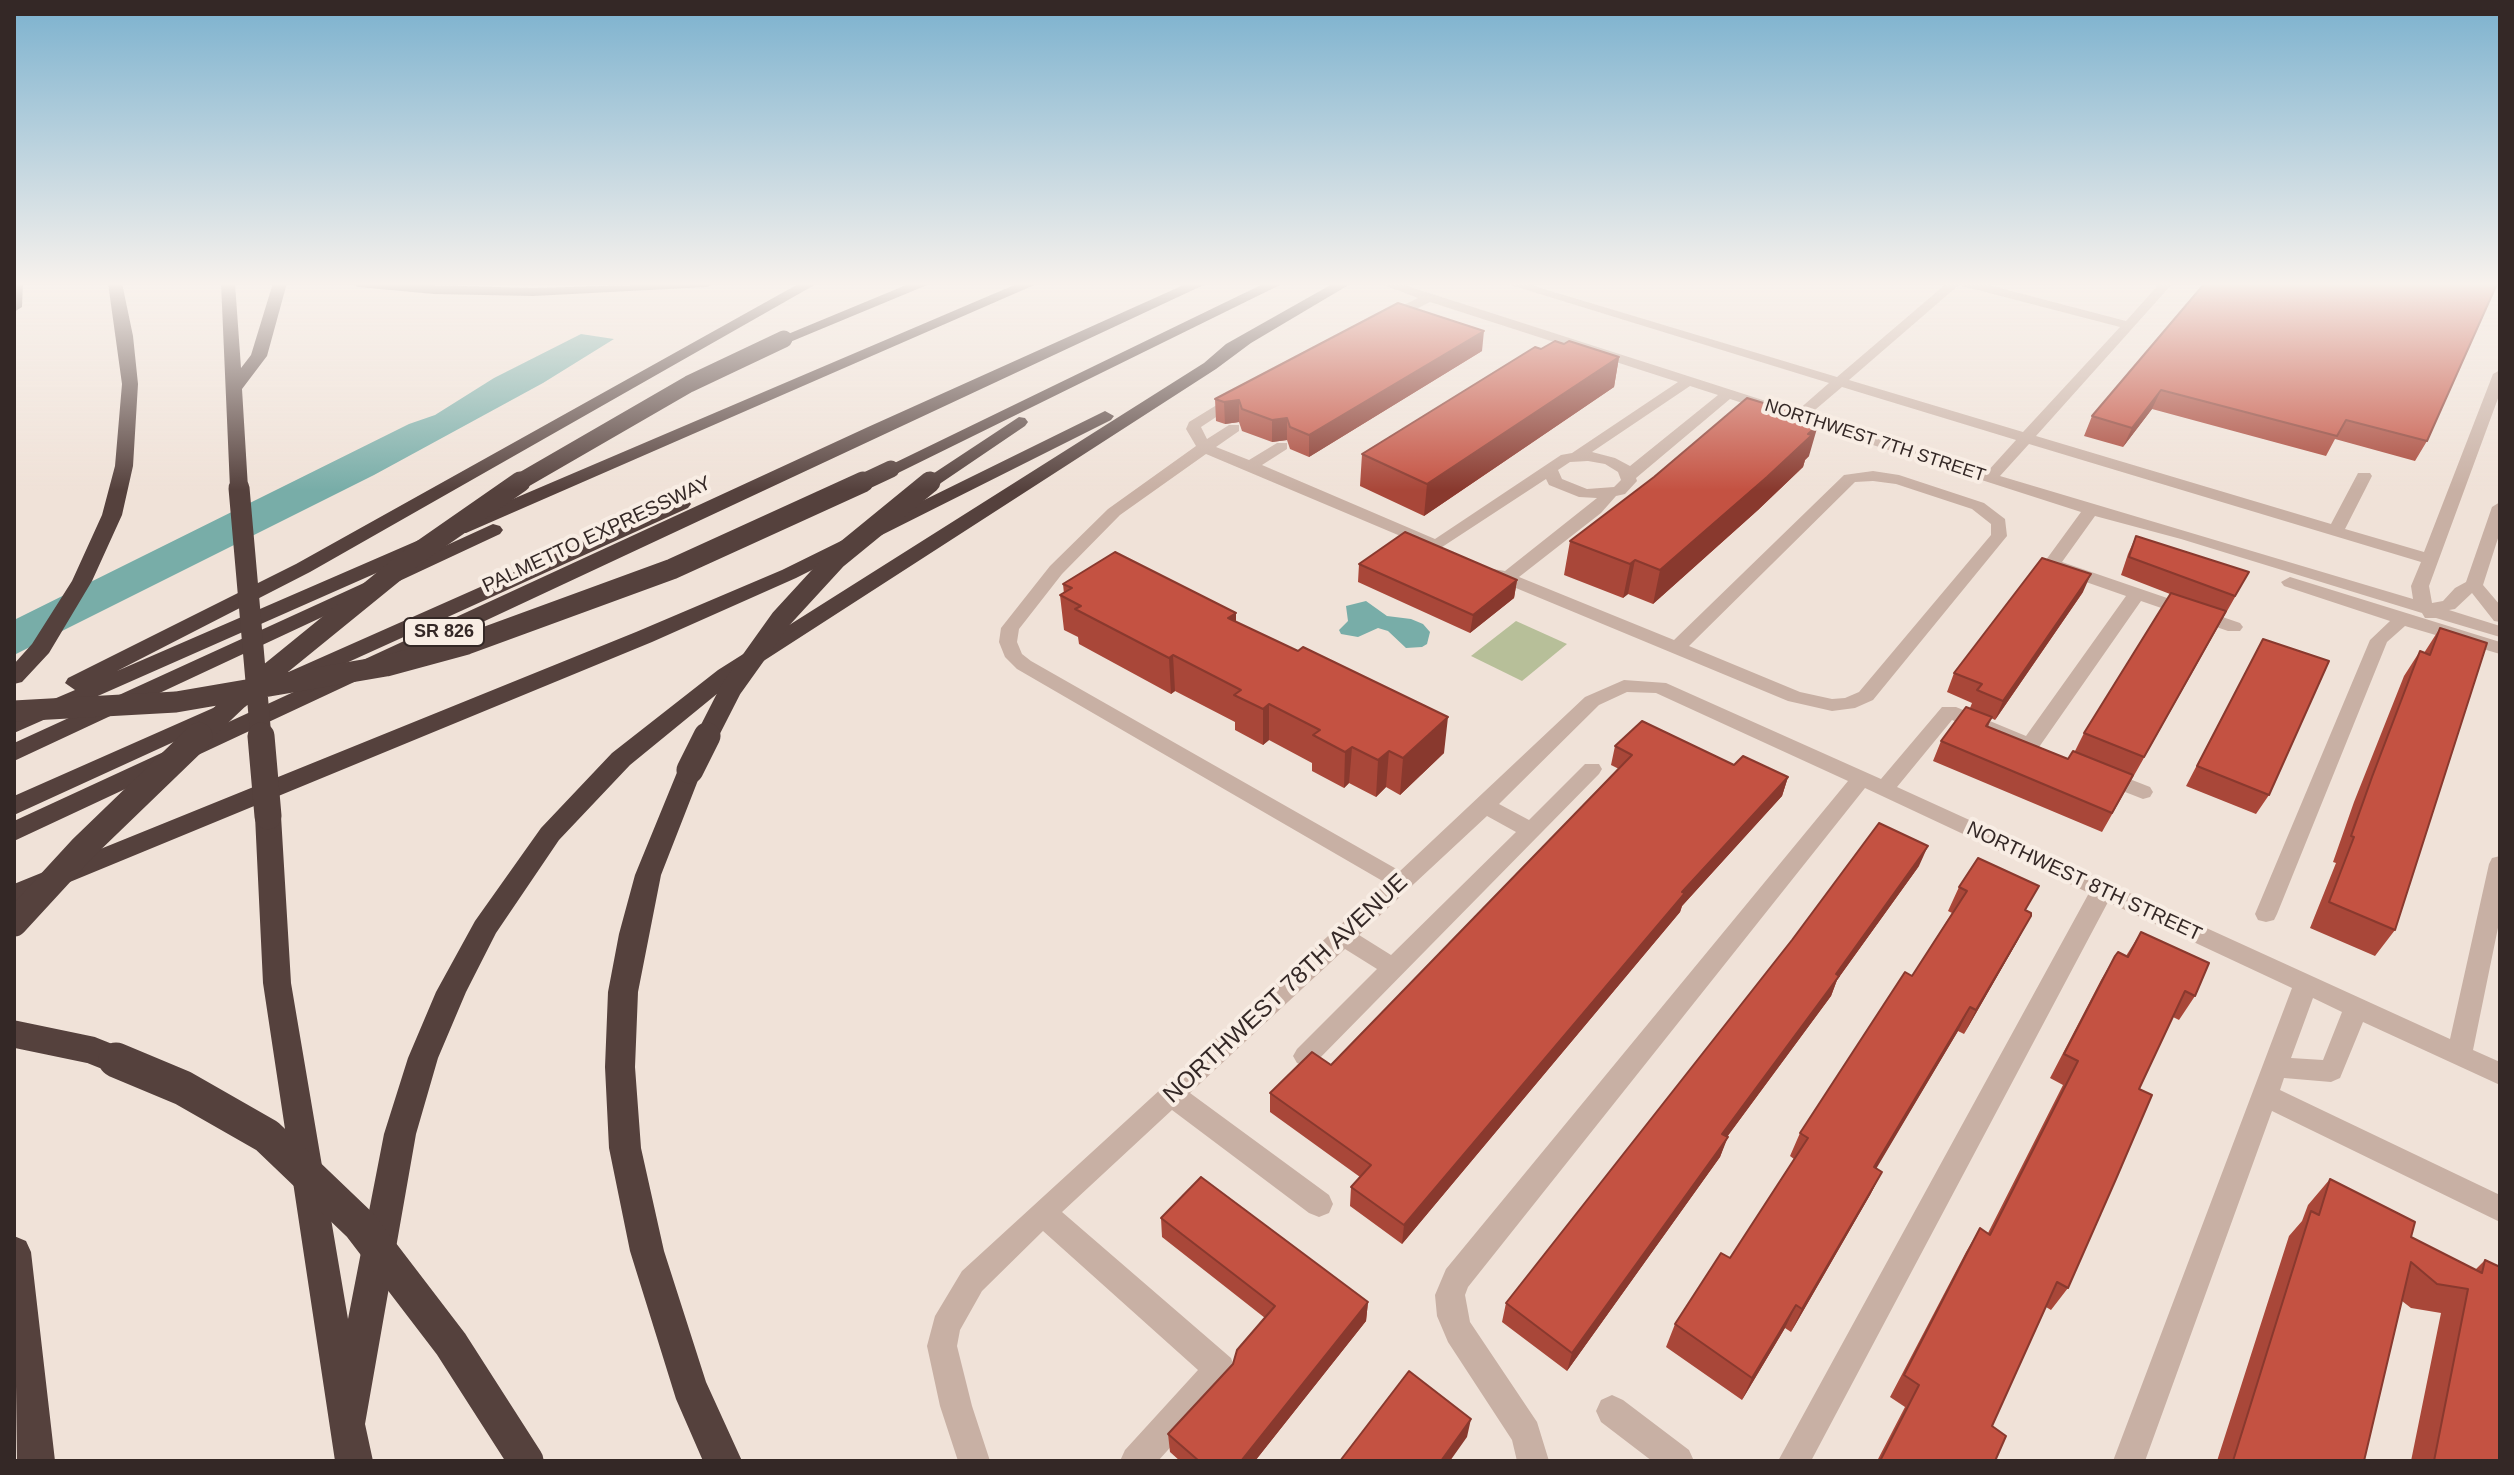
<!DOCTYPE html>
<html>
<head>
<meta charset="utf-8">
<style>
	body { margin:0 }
	#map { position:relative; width:2514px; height:1475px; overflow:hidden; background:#f0e2d8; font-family:Arial,sans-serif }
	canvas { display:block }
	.frame { position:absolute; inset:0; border:16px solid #342826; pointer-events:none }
</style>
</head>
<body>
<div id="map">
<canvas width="2514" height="1475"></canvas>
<div class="frame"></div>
</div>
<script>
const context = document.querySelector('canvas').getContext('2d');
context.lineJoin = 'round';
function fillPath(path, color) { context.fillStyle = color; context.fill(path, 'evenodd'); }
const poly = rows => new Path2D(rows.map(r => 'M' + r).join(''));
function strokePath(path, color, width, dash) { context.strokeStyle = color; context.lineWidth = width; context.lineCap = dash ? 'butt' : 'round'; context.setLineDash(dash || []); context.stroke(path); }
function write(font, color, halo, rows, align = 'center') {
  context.font = font + ' Arial,sans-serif'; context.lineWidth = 8; context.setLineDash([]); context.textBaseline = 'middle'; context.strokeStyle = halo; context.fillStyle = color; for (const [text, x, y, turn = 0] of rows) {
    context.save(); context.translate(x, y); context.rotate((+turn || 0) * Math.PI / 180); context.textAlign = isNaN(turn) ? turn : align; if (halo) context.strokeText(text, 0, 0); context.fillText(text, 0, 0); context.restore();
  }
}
fillPath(poly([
	[1516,621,1567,644,1522,681,1471,656]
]), '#b7bf99');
fillPath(poly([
	[581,334,614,339,543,383,374,475,14,655,14,620,409,424,435,415,494,378],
	[1366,601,1387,616,1411,619,1423,624,1430,632,1427,644,1422,647,1406,648,1388,631,1378,628,1358,637,1341,634,1339,630,1348,621,1346,606]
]), '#78ada8');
fillPath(poly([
	[1379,283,1398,283,1797,411,1829,383,1504,283,1524,283,1837,377,1947,283,1981,283,2126,321,2160,283,2173,283,2036,436,2331,524,2358,473,2370,473,2372,476,2345,529,2424,552,2493,374,2500,370,2500,393,2429,586,2432,603,2443,601,2455,588,2466,582,2492,507,2500,502,2500,532,2483,585,2500,605,2500,622,2494,621,2472,593,2455,609,2449,610,2500,626,2500,637,2436,618,2425,618,2422,613,2181,539,2095,516,2062,562,2240,623,2243,627,2240,631,2228,631,2141,601,2037,750,2023,750,1952,720,1897,787,2450,1039,2489,864,2492,858,2500,856,2500,918,2473,1050,2500,1062,2500,1085,2363,1022,2340,1078,2331,1082,2284,1078,2280,1090,2500,1195,2500,1222,2272,1111,2145,1461,2113,1461,2292,988,2108,902,1811,1461,1778,1461,2089,893,1865,788,1468,1287,1465,1295,1470,1322,1537,1422,1549,1461,1517,1461,1512,1440,1448,1342,1437,1316,1435,1295,1446,1269,1848,781,1656,693,1627,692,1599,705,1499,804,1529,820,1585,764,1599,764,1602,769,1599,774,1315,1063,1306,1066,1297,1063,1293,1056,1297,1049,1377,969,1345,949,1190,1093,1329,1195,1333,1204,1329,1213,1319,1217,1309,1213,1172,1110,1062,1212,1231,1358,1235,1369,1231,1380,1158,1461,1120,1461,1125,1450,1198,1370,1043,1231,982,1291,960,1330,957,1346,972,1406,990,1461,958,1461,940,1406,927,1346,935,1316,962,1271,1386,883,1017,669,1005,657,999,642,1001,628,1050,566,1108,509,1196,446,1186,429,1189,422,1233,395,1243,395,1245,398,1201,427,1207,439,1229,425,1239,425,1239,431,1216,447,1249,460,1277,443,1287,443,1287,449,1262,465,1435,539,1561,455,1572,453,1678,382,1430,302,1391,322,1381,322,1381,316,1418,298,1379,283],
	[1960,284,1962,286,2120,327,2023,432,1849,380,1960,284],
	[1690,386,1718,395,1630,466,1615,458,1592,452,1690,386],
	[1842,387,2016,440,1987,472,1809,415,1842,387],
	[1730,399,2081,512,2043,564,2046,568,2126,596,2026,736,1956,707,1942,707,1881,779,1666,683,1624,680,1585,697,1400,871,1031,661,1022,654,1017,642,1019,629,1062,574,1120,515,1206,454,1436,551,1546,479,1549,485,1579,497,1597,498,1505,571,1487,568,1484,572,1487,576,1788,701,1832,711,1855,708,1873,700,2007,536,2005,519,1984,503,1899,475,1873,471,1844,475,1674,640,1519,577,1601,513,1616,496,1625,494,1637,481,1636,478,1730,399],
	[2029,444,2421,562,2411,586,2413,599,2000,476,2029,444],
	[1588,461,1605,464,1618,472,1621,480,1614,487,1587,489,1562,479,1558,470,1570,462,1588,461],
	[1873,481,1896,484,1972,509,1991,524,1991,535,1859,692,1845,698,1832,699,1800,692,1689,646,1855,482,1873,481],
	[1487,816,1516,832,1391,955,1359,935,1487,816],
	[2313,998,2342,1012,2323,1060,2291,1058,2313,998],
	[2290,577,2500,642,2500,654,2405,626,2387,642,2277,914,2274,920,2266,922,2258,920,2255,914,2370,640,2390,621,2284,586,2281,582,2290,577],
	[2104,769,2150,787,2153,792,2150,797,2143,799,2097,781,2094,776,2097,771,2104,769],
	[1612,1395,1623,1400,1689,1450,1694,1461,1652,1461,1601,1422,1596,1411,1601,1400,1612,1395]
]), '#c8b0a4');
fillPath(poly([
	[14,283,23,283,22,307,14,312,14,283],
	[108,283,122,283,133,336,138,384,133,466,122,515,92,581,49,653,22,682,14,684,14,664,32,644,72,581,102,515,115,466,122,384,108,283],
	[221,283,235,283,241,368,251,355,273,283,287,283,267,356,242,389,248,488,239,494,230,488,221,283],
	[351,283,533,288,714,283,707,287,533,296,434,294,358,287,351,283],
	[800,283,818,283,310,572,117,671,419,540,433,540,436,544,433,548,14,733,14,716,75,690,65,683,68,678,296,564,800,283],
	[911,283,932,283,790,342,778,342,776,339,911,283],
	[1019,283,1039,283,466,533,452,533,449,529,452,525,1019,283],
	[1188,283,1208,283,14,841,14,821,868,427,1188,283],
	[1265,283,1284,283,898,473,891,475,882,469,1265,283],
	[1334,283,1352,283,1251,343,1216,369,734,680,630,765,559,840,496,933,466,992,438,1058,416,1134,365,1424,373,1461,335,1461,263,983,255,816,259,810,268,807,277,810,281,816,291,983,348,1319,384,1134,408,1058,436,992,475,921,541,828,612,753,718,670,1204,363,1226,344,1334,283],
	[1105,411,1114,416,1111,420,796,578,652,642,14,905,14,884,636,632,782,570,1105,411],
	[1019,417,1025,418,1028,422,1025,426,938,485,924,485,922,481,1019,417],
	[681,498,688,500,691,504,688,508,300,684,292,686,284,684,281,679,284,674,681,498],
	[493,524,500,526,503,530,500,534,14,761,14,743,493,524],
	[229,701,237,703,241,708,237,713,14,815,14,796,229,701],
	[690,762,699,764,702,770,661,875,638,992,635,1067,641,1148,664,1251,706,1382,742,1461,703,1461,676,1399,630,1251,609,1148,605,1067,608,992,619,934,635,875,678,770,681,764,690,762],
	[14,1236,26,1241,31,1252,55,1461,17,1461,14,1236]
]), '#55413d');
strokePath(poly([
	[516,484,689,384,784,339],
	[859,484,891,469],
	[928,484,931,481]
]), '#55413d', 17);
strokePath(poly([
	[239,488,261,738],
	[14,711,176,702,386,666,467,644,672,569,863,482],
	[197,738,238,699,415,555,520,482],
	[706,738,731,689,781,619,837,558,930,482]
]), '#55413d', 21);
strokePath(poly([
	[261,736,268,816],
	[690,770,707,736],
	[14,923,83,848,199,736],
	[14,1034,91,1050,121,1062]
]), '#55413d', 27);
strokePath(poly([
	[116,1060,183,1088,267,1136,360,1225,451,1344,526,1461]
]), '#55413d', 35);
fillPath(poly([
	[2205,283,2427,441,2415,461,2335,439,2326,456,2152,409,2123,447,2084,436,2092,416],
	[1564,344,1619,357,1614,387,1424,516,1360,486,1362,454,1541,349],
	[1482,351,1309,457,1290,449,1287,440,1272,442,1242,431,1239,422,1225,424,1216,421,1215,399],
	[1792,417,1809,456,1805,460,1803,467,1758,510,1653,604,1628,594,1623,598,1564,575,1570,541],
	[2136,536,2239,590,2102,832,1933,761,1941,741,1970,708,1972,703,1947,692,1954,673,2083,592,1995,720,1991,718,1988,727,2068,759,2075,751,2084,733,2170,594,2121,575,2128,554],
	[1359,564,1517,580,1514,598,1470,633,1358,582],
	[1063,584,1236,613,1236,621,1444,753,1400,795,1386,787,1376,797,1349,783,1344,788,1312,771,1312,763,1269,740,1263,745,1235,730,1235,722,1175,691,1171,694,1079,644,1078,637,1064,630,1060,595,1064,594],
	[2440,628,2395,930,2375,956,2310,928,2336,863,2333,862,2354,802,2404,676,2420,651,2424,653],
	[2263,639,2269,795,2256,814,2186,786],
	[1615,746,1734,765,1788,777,1782,796,1682,906,1680,912,1402,1244,1350,1206,1351,1187,1360,1177,1270,1112,1270,1093,1331,1065,1619,769,1611,765],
	[1919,866,1837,980,1831,996,1727,1137,1720,1157,1567,1371,1502,1322,1506,1303,1792,940],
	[1959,887,2026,911,2018,940,1964,1034,1958,1031,1876,1168,1882,1172,1870,1195,1791,1332,1785,1328,1742,1400,1666,1347,1675,1324,1730,1258,1794,1159,1790,1156,1800,1133,1912,976,1952,913,1948,911],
	[2141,932,2195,996,2179,1020,2173,1017,2139,1089,2068,1288,2051,1310,2046,1307,1992,1426,1995,1461,1877,1461,1905,1407,1890,1397,1966,1252,1980,1228,1988,1233,2063,1085,2050,1078,2101,980,2115,956,2126,956],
	[2330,1179,2411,1237,2475,1270,2485,1260,2500,1461,2411,1461,2441,1313,2411,1308,2402,1301,2364,1461,2217,1461,2289,1236,2302,1221,2308,1205],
	[1161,1218,1368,1302,1366,1321,1255,1461,1180,1461,1170,1452,1168,1434,1233,1364,1265,1318,1162,1237]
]), '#a94739');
fillPath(poly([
	[1484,331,1482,351,1309,457,1309,435],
	[1619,357,1614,387,1424,516,1427,484],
	[2161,390,2152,409,2123,447,2132,428],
	[1239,400,1239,422,1225,424,1224,402],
	[1287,418,1287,440,1272,442,1272,420],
	[1818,425,1809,456,1805,460,1803,467,1758,510,1653,604,1660,570],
	[1635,560,1628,594,1623,598,1630,564],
	[2091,574,2083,592,1995,720,2003,701],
	[1517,580,1514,598,1470,633,1473,615],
	[1236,613,1236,648,1228,618],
	[1173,655,1175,691,1171,694,1169,658],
	[1269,704,1269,740,1263,745,1263,709],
	[1448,717,1444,753,1400,795,1403,758],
	[1352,747,1349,783,1344,788,1345,752],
	[1389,751,1386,787,1376,797,1378,760],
	[1788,777,1782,796,1682,906,1680,912,1402,1244,1404,1225,1682,892],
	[1928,846,1919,866,1837,980,1831,996,1715,1153,1722,1134],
	[2031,916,2018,940,1964,1034,1976,1010],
	[1970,1007,1958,1031,1863,1191,1874,1167],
	[1728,1137,1720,1157,1567,1371,1572,1353],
	[1882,1172,1870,1195,1791,1332,1802,1309],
	[1368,1302,1366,1321,1255,1461,1241,1461],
	[1796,1305,1785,1328,1742,1400,1752,1378],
	[1471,1419,1467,1437,1450,1461,1441,1461]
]), '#89392e');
const building = poly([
	[2205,283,2485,283,2496,286,2427,441,2346,420,2337,436,2161,390,2132,428,2092,416,2205,283],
	[1398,303,1484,331,1309,435,1290,427,1287,418,1272,420,1242,409,1239,400,1224,402,1215,399,1398,303],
	[1555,341,1564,344,1569,341,1619,357,1427,484,1362,454,1535,347,1541,349,1555,341],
	[1747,398,1793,412,1789,416,1818,425,1808,434,1812,435,1767,477,1660,570,1635,560,1630,564,1570,541,1654,477,1747,398],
	[1405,532,1517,580,1473,615,1359,564,1405,532],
	[2136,536,2249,572,2235,596,2129,557,2136,536],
	[1115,552,1236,613,1228,618,1298,651,1303,647,1448,717,1403,758,1389,751,1378,760,1352,747,1345,752,1313,735,1320,730,1269,704,1263,709,1234,695,1241,690,1173,655,1169,658,1075,609,1081,606,1060,595,1072,588,1063,584,1115,552],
	[2042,558,2091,574,2003,701,1977,690,1982,684,1954,673,2042,558],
	[2171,593,2226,611,2144,757,2084,733,2171,593],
	[2440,628,2487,643,2395,930,2329,902,2354,837,2351,836,2372,777,2420,651,2430,655,2440,628],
	[2263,639,2329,661,2269,795,2197,766,2263,639],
	[1966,707,1992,717,1986,726,2068,759,2073,751,2133,775,2112,813,1941,741,1966,707],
	[1642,721,1734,765,1743,756,1788,777,1682,892,1685,893,1404,1225,1351,1187,1371,1165,1270,1093,1312,1052,1331,1065,1632,755,1615,746,1642,721],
	[1879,823,1928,846,1836,974,1839,976,1722,1134,1728,1137,1572,1353,1506,1303,1792,940,1879,823],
	[1978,858,2039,886,2025,910,2031,913,2031,916,1976,1010,1970,1007,1874,1167,1882,1172,1802,1309,1796,1305,1752,1378,1675,1324,1721,1253,1730,1258,1808,1138,1800,1133,1905,972,1912,976,1967,891,1959,887,1978,858],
	[2141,932,2209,963,2195,996,2185,991,2139,1089,2152,1095,2116,1179,2068,1288,2057,1282,1992,1426,2006,1436,1995,1461,1880,1461,1919,1385,1904,1375,1980,1228,1990,1235,2078,1061,2064,1054,2115,956,2118,952,2128,957,2141,932],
	[1201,1177,1368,1302,1241,1461,1199,1461,1168,1434,1233,1364,1237,1350,1275,1306,1161,1218,1201,1177],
	[2330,1179,2415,1222,2411,1237,2482,1273,2485,1260,2500,1267,2500,1461,2434,1461,2468,1289,2437,1284,2411,1262,2364,1461,2233,1461,2311,1211,2319,1215,2330,1179],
	[1409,1371,1471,1419,1441,1461,1340,1461,1409,1371]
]);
fillPath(building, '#c45242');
strokePath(building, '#89392e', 2);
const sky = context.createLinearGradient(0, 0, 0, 490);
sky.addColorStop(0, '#7bb1ce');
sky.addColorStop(0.58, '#f8f2ed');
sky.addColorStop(1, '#f8f2ed00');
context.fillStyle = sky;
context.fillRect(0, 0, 2514, 490);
write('18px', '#342826', '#f8ede4', [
	["NORTHWEST 7TH STREET",1875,441,18]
]);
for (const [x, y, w] of [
	[444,632,80]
]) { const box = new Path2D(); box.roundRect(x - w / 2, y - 14, w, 28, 6); context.fillStyle = '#f8ede4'; context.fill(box); strokePath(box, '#342826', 2); }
write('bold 18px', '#342826', null, [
	["SR 826",444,632]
]);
write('20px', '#342826', '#f8ede4', [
	["PALMETTO EXPRESSWAY",597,535,-25],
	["NORTHWEST 8TH STREET",2084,882,25]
]);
write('24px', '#342826', '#f8ede4', [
	["NORTHWEST 78TH AVENUE",1286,989,-43]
]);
</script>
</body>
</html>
